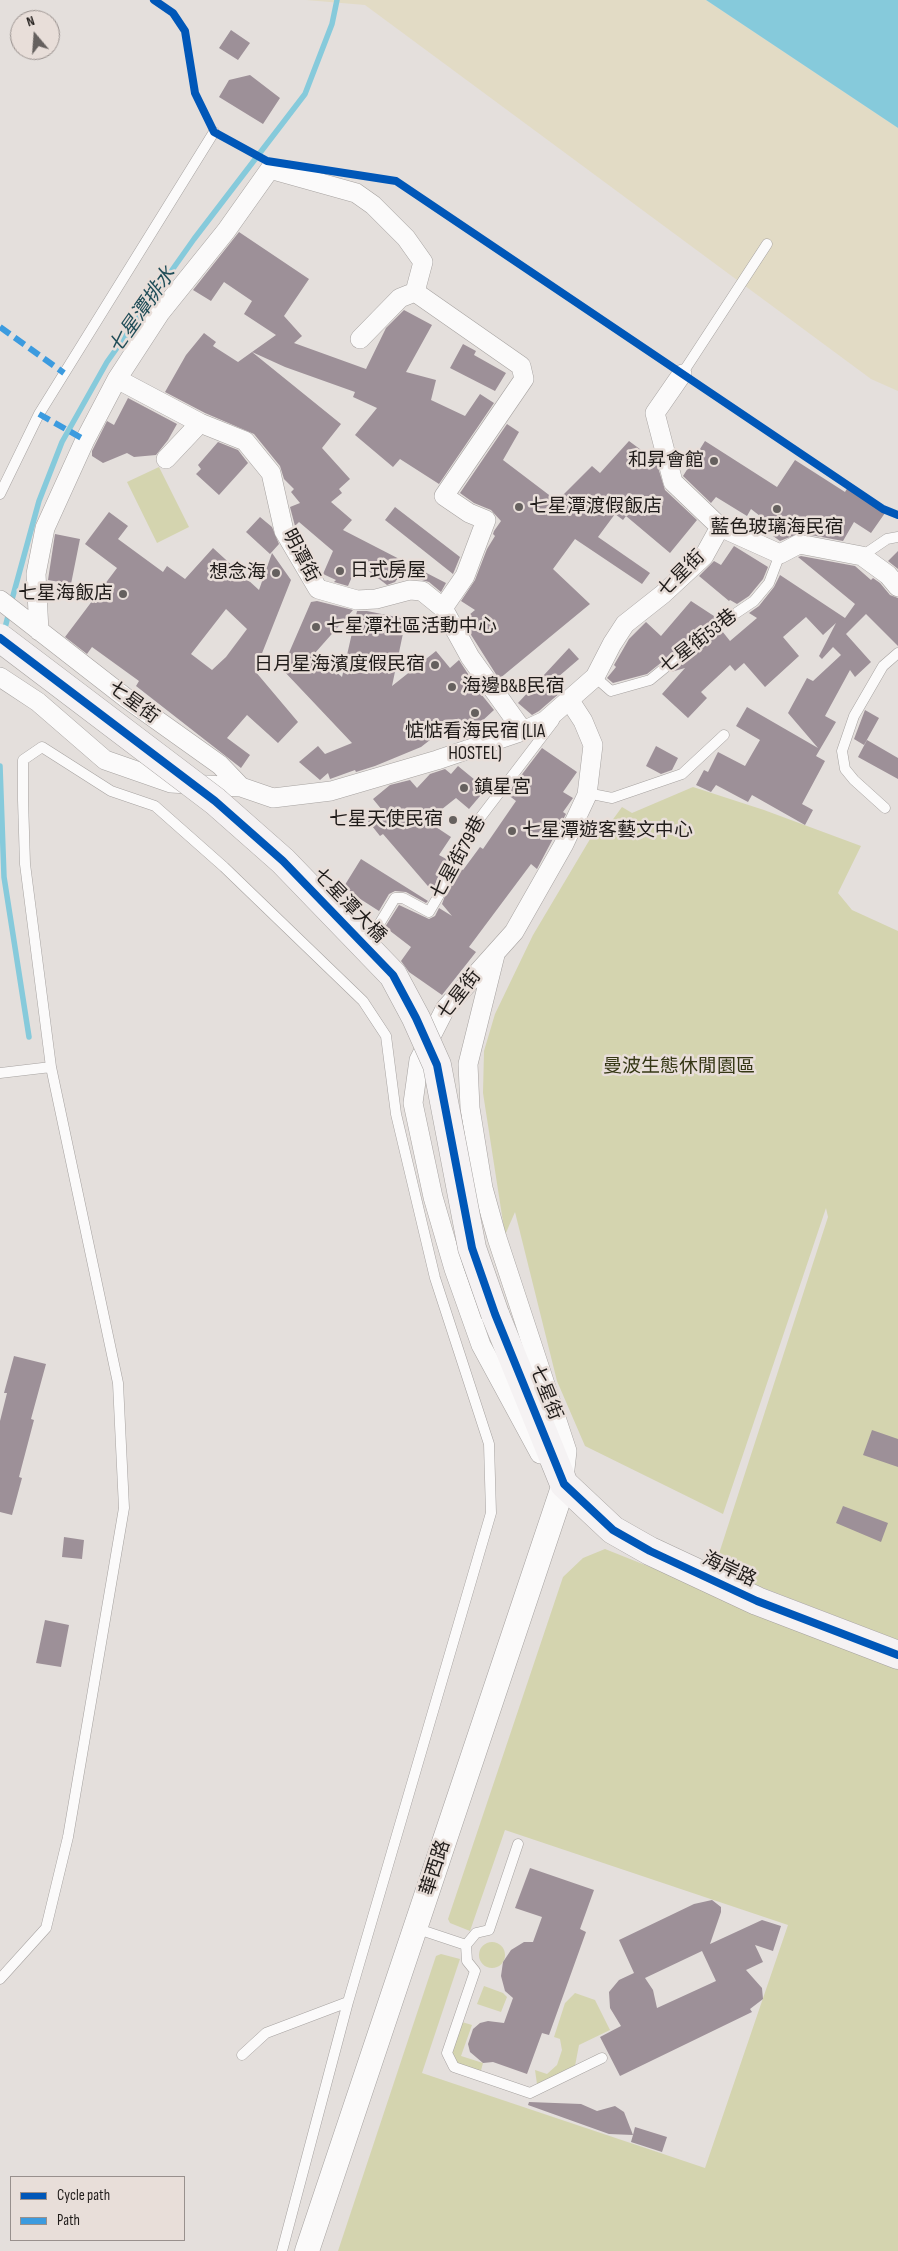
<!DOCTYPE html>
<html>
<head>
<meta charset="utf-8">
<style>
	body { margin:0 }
	#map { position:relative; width:898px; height:2251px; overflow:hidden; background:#e4dfdc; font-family:"Sofia Sans Condensed",sans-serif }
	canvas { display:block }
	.legend { position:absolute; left:10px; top:2176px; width:175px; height:65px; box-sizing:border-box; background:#e8ded9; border:1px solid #98908d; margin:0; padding:6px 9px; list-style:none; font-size:15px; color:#201c1a }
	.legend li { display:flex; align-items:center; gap:10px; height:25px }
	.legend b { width:25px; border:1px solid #98908d }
	.north { position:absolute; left:10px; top:10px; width:50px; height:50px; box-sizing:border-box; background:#e8ded9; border:1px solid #98908d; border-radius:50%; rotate:342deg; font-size:14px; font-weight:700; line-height:20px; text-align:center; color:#201c1a }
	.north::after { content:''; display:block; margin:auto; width:18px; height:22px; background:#65605e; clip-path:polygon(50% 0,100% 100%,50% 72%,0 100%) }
</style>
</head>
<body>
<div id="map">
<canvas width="898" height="2251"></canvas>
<ul class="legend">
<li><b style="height:6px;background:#0057b8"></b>Cycle path</li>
<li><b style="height:6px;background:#3c9bdf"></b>Path</li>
</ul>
<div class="north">N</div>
</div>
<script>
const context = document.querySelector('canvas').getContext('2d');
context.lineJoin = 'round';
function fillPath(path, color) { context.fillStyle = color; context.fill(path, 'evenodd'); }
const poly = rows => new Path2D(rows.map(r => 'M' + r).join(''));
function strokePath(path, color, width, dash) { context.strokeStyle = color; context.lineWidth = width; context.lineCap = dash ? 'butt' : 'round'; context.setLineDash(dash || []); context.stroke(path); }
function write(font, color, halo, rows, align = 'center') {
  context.font = font + ' "Sofia Sans Condensed","Noto Sans TC",sans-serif'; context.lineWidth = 5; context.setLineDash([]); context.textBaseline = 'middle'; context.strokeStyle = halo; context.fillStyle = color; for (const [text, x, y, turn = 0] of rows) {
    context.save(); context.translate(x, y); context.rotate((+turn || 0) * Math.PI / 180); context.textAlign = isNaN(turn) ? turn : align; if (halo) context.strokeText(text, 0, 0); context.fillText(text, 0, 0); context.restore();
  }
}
fillPath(poly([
	[159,467,189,527,157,543,127,482],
	[693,787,764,810,861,846,838,893,852,910,898,931,898,1640,714,1569,828,1217,826,1208,723,1514,585,1446,557,1381,515,1212,505,1235,483,1093,484,1051,495,1014,533,935,596,829,611,822,622,807,632,813],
	[605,1549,898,1666,898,2251,338,2251,436,1956,441,1954,460,1959,422,2073,705,2168,788,1925,505,1830,470,1931,450,1923,448,1919,563,1577,583,1558],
	'479 1955a13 13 0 1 1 26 0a13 13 0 1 1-26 0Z',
	[484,1986,503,1993,507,1997,501,2012,477,2004],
	[575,1993,595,2000,610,2030,579,2045,575,2066,537,2084,535,2070,547,2074,557,2065,562,2050,560,2039,554,2037,565,2003],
	[462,2022,472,2025,461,2056,483,2063,480,2074,455,2066,450,2055]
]), '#d4d4af');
fillPath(poly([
	[306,0,706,0,898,128,898,391,871,379,365,5]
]), '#e2dbc5');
fillPath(poly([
	[706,0,898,0,898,128]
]), '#86cadb');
strokePath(poly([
	[11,603,39,501,62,442,107,362,194,239,305,94,332,24,337,0],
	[4,632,9,612],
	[0,766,4,877,29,1037]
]), '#86cadb', 5.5);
fillPath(poly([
	[231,30,250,43,238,60,219,48],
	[250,75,280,98,263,124,219,97,229,80],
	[239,232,309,279,284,316,302,336,294,343,366,369,386,328,404,310,432,325,406,372,436,380,431,400,465,416,480,394,494,403,439,484,400,459,393,467,355,435,377,408,353,397,355,392,285,367,252,352,276,335,244,314,252,301,224,282,211,301,193,290],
	[204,333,216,342,213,346,238,362,252,352,341,424,322,448,350,479,339,489,342,493,331,502,352,520,343,530,409,564,395,582,387,585,358,563,348,586,334,582,336,580,323,574,333,551,299,522,295,526,290,507,300,503,291,492,294,489,284,479,280,466,254,434,205,413,165,392,186,355],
	[463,344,476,351,474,355,506,373,495,391,450,368],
	[128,398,177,424,168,440,156,455,134,457,127,453,103,463,92,456,92,451,107,421,114,425],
	[507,424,519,432,503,460,557,501,592,466,600,473,629,441,656,461,665,490,697,520,670,553,626,516,623,520,615,514,598,537,650,573,642,584,575,539,553,569,590,604,499,679,468,630,476,624,469,615,475,610,461,601,475,580,487,549,495,536,493,534,494,531,501,521,491,510,474,503,460,493],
	[705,441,777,487,795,460,845,492,848,487,885,513,871,533,854,522,843,541,800,533,780,541,773,536,778,530,751,509,747,516,716,497,711,503,683,476],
	[218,442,238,450,248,463,219,495,196,474,201,469,198,465],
	[395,507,460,557,453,574,385,520],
	[109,512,128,526,118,539,163,572,167,566,185,579,213,548,259,590,272,553,291,580,255,671,298,722,278,743,247,715,227,738,250,755,241,768,136,686,139,681,92,647,87,654,65,637,117,568,85,544],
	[226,609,247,629,226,657,212,670,191,654],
	[260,517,272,527,279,544,270,554,246,532],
	[55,534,80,539,71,584,48,580],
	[734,546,768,567,763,579,749,596,737,604,730,600,729,601,699,576,714,561,721,565],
	[898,551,898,569,888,561],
	[801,556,855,566,871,580,873,578,880,583,890,595,898,598,898,646,866,614,846,634,871,662,855,677,850,670,825,716,836,722,816,756,825,761,802,804,813,810,805,825,752,795,748,802,716,785,711,792,696,785,704,770,708,772,718,752,745,766,760,740,736,726,747,707,818,748,788,713,807,678,813,681,841,655,833,647,822,659,819,656,836,623,823,635,806,617,783,637,799,656,765,687,744,663,735,671,730,665,701,692,707,698,688,718,662,694,685,668,671,672,715,636,722,631,730,641,757,618,749,613,759,606,774,587,780,575,845,618,855,604,798,557],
	[413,566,446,583,441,592,429,582,418,579,409,572],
	[317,601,353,610,315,653,342,677,357,611,367,611,406,619,392,686,436,651,450,668,459,660,481,694,494,710,481,722,466,728,457,719,421,747,375,766,356,772,355,770,330,779,328,773,320,780,299,762,318,746,325,754,352,743,282,669,311,602],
	[691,601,717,618,647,674,613,683,607,678,616,667,614,665,629,639,646,622,661,636],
	[569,648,579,659,551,683,561,692,539,711,532,715,518,703],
	[865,710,879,718,864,745,854,739],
	[867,740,898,758,898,779,858,757],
	[656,746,678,758,672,770,661,774,646,766],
	[542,748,577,772,563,792,573,798,563,812,566,814,537,869,531,864,469,947,476,952,442,995,409,972,401,961,411,947,385,927,399,905,429,919,435,916,439,908,452,916,442,904,449,885,459,868,463,870,480,847,483,849,516,801,507,794],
	[458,766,486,789,469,809,456,798,427,821,451,837,439,855,448,860,437,879,433,892,383,834,380,836,368,821,382,810,373,799,390,785,410,780,417,788,430,774,445,769,451,774],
	[361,859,428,901,426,903,406,892,395,891,389,894,379,911,343,888],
	[14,1356,46,1364,31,1419,34,1420,19,1477,22,1478,12,1515,0,1512,0,1421,7,1393,4,1393],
	[872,1430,898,1439,898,1467,863,1455],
	[843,1506,888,1523,881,1542,836,1523],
	[64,1537,84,1540,82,1559,62,1557],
	[45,1620,69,1625,61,1667,36,1663],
	[530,1868,594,1890,580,1929,586,1932,549,2035,542,2033,527,2074,493,2062,483,2063,470,2052,468,2044,473,2029,480,2023,488,2021,504,2023,513,1998,505,1991,501,1976,503,1962,511,1950,524,1942,533,1942,542,1917,515,1908],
	[712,1900,721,1907,721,1912,710,1944,762,1920,781,1926,773,1951,755,1945,763,1962,746,1970,762,1988,763,1999,750,2009,752,2012,620,2076,600,2037,621,2026,610,2008,609,1992,619,1980,634,1973,619,1940,694,1904],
	[702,1951,716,1981,657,2008,653,1990,645,1978],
	[529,2102,581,2104,597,2111,615,2106,624,2112,633,2135,635,2127,667,2137,662,2152,631,2142,633,2135,609,2134,528,2105]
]), '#9d9098');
const service = poly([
	[682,374,767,244],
	[0,494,39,414,214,132],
	[862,556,887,539,898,537],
	[595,677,611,691,650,680,711,630,754,601,769,583,780,554],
	[587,793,612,798,682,774,724,735],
	[885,808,854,780,845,769,842,751,854,716,883,666,898,653],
	[378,926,395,898,403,898,429,912,439,895,443,882,480,818,554,721],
	[0,1073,51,1067,25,864,23,800,23,760,42,747,111,791,155,806,224,867,363,1001,386,1036,396,1114,435,1278,489,1444,491,1513,348,2002,282,2251],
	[518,1844,489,1930,476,1933,466,1945,467,1961,475,1971,447,2053,454,2067,530,2093,602,2058],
	[415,1928,466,1945],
	[0,1979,46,1928,68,1837,124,1508,118,1383,51,1067],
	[242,2055,266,2033,348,2002]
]);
const minor = poly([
	[415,292,521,366,524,379,444,496,469,513,486,520,465,576,443,608],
	[682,374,655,413,673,482,720,527,780,554,799,544,862,556,888,575,898,587],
	[117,379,200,423],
	[166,459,200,423,245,441,271,473,284,531,318,589,357,600,376,599,410,590,422,591,443,608,470,657,523,731],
	[0,600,126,698,220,765,241,787],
	[39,631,36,574,45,528,85,440,117,379,160,313,226,231,270,169,356,193,373,205,406,238,423,262,415,292,400,298,360,339],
	[0,677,38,702,105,760,171,783,241,787,273,798,331,791,437,760,523,731,545,721,595,677,612,644,625,624,663,594,704,556,720,527],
	[495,955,468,1064,470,1108,483,1188,497,1238,567,1451,564,1478],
	[540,1454,481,1345,454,1269,433,1197,413,1103,419,1060,445,1009,514,932,564,844,587,795,593,745,583,721,570,701]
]);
const tertiary = poly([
	[307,2251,564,1484]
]);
const secondary = poly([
	[495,1314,564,1484,613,1530,650,1551,757,1601,898,1655]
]);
strokePath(service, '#a6a2a0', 11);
strokePath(minor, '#a6a2a0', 20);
strokePath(tertiary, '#a6a2a0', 25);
strokePath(secondary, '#a6a2a0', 29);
strokePath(service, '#fbfafa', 10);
strokePath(minor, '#fbfafa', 19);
strokePath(tertiary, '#fbfafa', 24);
strokePath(secondary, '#f5f2f3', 28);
const secondaryBridge = poly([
	[0,638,215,801,283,861,393,975,416,1018,437,1065,472,1248,495,1314]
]);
strokePath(secondaryBridge, '#a6a2a0', 29, []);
strokePath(secondaryBridge, '#f5f2f3', 28);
strokePath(poly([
	[0,327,64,373],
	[39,414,85,440]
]), '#3c9bdf', 6, [12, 6]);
strokePath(poly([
	[154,0,173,13,185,31,195,93,214,132,267,161,396,181,883,509,898,515],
	[0,638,215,801,283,861,393,975,416,1018,437,1065,472,1248,495,1314,564,1484,613,1530,650,1551,757,1601,898,1655]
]), '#0057b8', 8);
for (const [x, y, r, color] of [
	[714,461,5,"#65605e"],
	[519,507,5,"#65605e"],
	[777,509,5,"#65605e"],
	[340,571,5,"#65605e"],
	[276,573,5,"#65605e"],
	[123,594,5,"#65605e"],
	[316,627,5,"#65605e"],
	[435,665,5,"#65605e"],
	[452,687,5,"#65605e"],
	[475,713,5,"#65605e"],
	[464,788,5,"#65605e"],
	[453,820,5,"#65605e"],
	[512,831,5,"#65605e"]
]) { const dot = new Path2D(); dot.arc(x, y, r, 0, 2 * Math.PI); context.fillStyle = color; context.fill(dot); strokePath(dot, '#e8ded9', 2); }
write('19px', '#201c1a', '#e8ded9', [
	["和昇會館",704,461,"right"],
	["七星潭渡假飯店",529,507],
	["藍色玻璃海民宿",777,528,"center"],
	["日式房屋",350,571],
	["想念海",266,573,"right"],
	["七星海飯店",113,594,"right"],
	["七星潭社區活動中心",326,627],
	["日月星海濱度假民宿",425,665,"right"],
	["海邊B&B民宿",462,687],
	["惦惦看海民宿 (LIA",475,732,"center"],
	["HOSTEL)",475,754,"center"],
	["鎮星宮",474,788],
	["七星天使民宿",443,820,"right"],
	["七星潭遊客藝文中心",522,831]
], 'left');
write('19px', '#201c1a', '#e8ded9', [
	["明潭街",300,556,62],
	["七星街",682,574,-45],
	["七星街53巷",699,642,-38],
	["七星街",133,703,36],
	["七星街79巷",459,858,-61],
	["七星潭大橋",349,906,46],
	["七星街",460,995,-52],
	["七星街",545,1393,68],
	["海岸路",729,1570,25],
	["華西路",436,1868,-72]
]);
write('19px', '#353715', '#e8ded9', [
	["曼波生態休閒園區",679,1067]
]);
write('italic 20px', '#204d58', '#e8ded9', [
	["七星潭排水",143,311,-55]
]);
</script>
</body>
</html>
